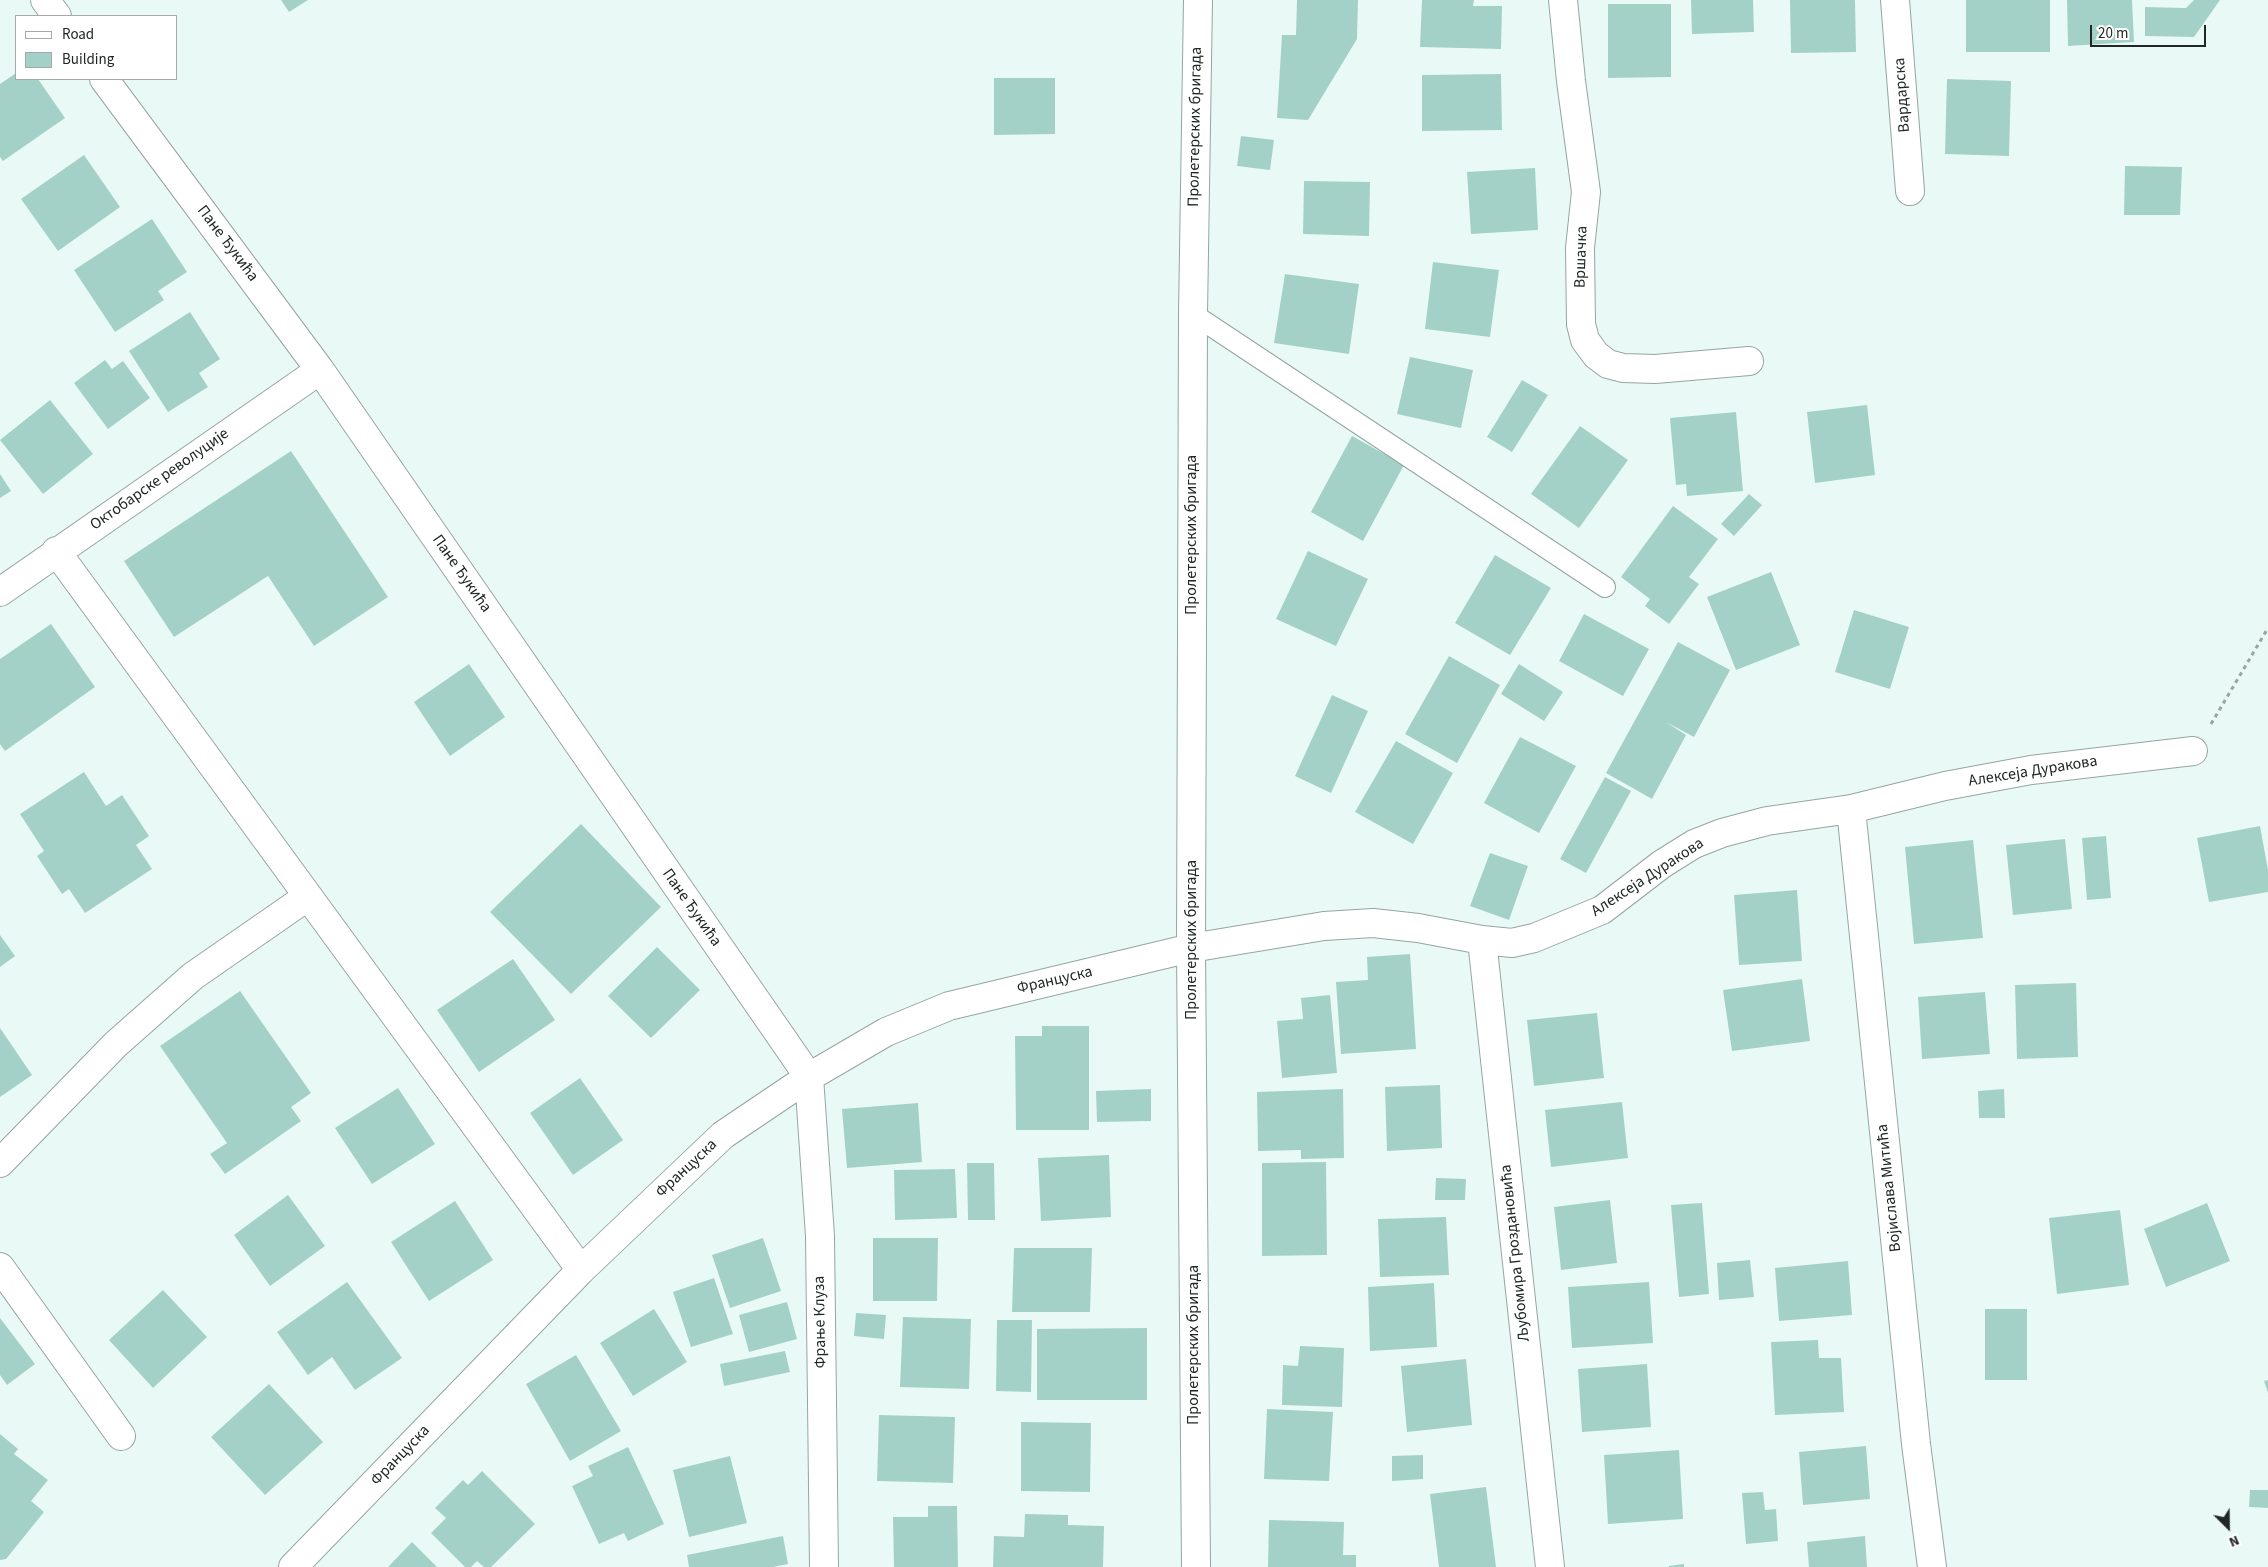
<!DOCTYPE html>
<html>
<head>
<meta charset="utf-8">
<style>
	body { margin:0 }
	#map { position:relative; width:2268px; height:1567px; overflow:hidden; background:#e9faf6; font-family:"Source Sans 3",sans-serif }
	canvas { display:block }
	.legend { position:absolute; left:15px; top:15px; width:162px; height:65px; box-sizing:border-box; background:#fff; border:1px solid #a6a9a8; margin:0; padding:6px 9px; list-style:none; font-size:15px; color:#202725 }
	.legend li { display:flex; align-items:center; gap:10px; height:25px }
	.legend b { width:25px; border:1px solid #a6a9a8 }
	.north { position:absolute; left:2203px; top:1502px; width:50px; height:50px; -webkit-text-stroke:4px #fff; paint-order:stroke; rotate:157deg; font-size:14px; font-weight:700; line-height:20px; text-align:center; color:#202725 }
	.north::after { content:''; display:block; margin:auto; width:18px; height:22px; background:#202725; clip-path:polygon(50% 0,100% 100%,50% 72%,0 100%) }
	.scale { position:absolute; left:2090px; top:25px; width:116px; height:22px; box-sizing:border-box; border:2px solid #202725; border-top:0; padding-left:6px; font-size:15px; line-height:18px; white-space:nowrap; color:#202725; -webkit-text-stroke:4px #fff; paint-order:stroke }
</style>
</head>
<body>
<div id="map">
<canvas width="2268" height="1567"></canvas>
<ul class="legend">
<li><b style="height:6px;background:#fff"></b>Road</li>
<li><b style="height:14px;background:#a4d1c7"></b>Building</li>
</ul>
<div class="north">N</div>
<div class="scale">20 m</div>
</div>
<script>
const context = document.querySelector('canvas').getContext('2d');
context.lineJoin = 'round';
function fillPath(path, color) { context.fillStyle = color; context.fill(path, 'evenodd'); }
const poly = rows => new Path2D(rows.map(r => 'M' + r).join(''));
function strokePath(path, color, width, dash) { context.strokeStyle = color; context.lineWidth = width; context.lineCap = dash ? 'butt' : 'round'; context.setLineDash(dash || []); context.stroke(path); }
function write(font, color, halo, rows, align = 'center') {
  context.font = font + ' "Source Sans 3",sans-serif'; context.lineWidth = 4; context.setLineDash([]); context.textBaseline = 'middle'; context.strokeStyle = halo; context.fillStyle = color; for (const [text, x, y, turn = 0] of rows) {
    context.save(); context.translate(x, y); context.rotate((+turn || 0) * Math.PI / 180); context.textAlign = isNaN(turn) ? turn : align; if (halo) context.strokeText(text, 0, 0); context.fillText(text, 0, 0); context.restore();
  }
}
fillPath(poly([
	[281,0,308,0,289,12],
	[1297,0,1358,0,1357,39,1308,120,1277,118,1282,35,1296,35],
	[1422,0,1474,0,1473,6,1502,6,1501,49,1420,47],
	[1691,0,1753,0,1754,32,1692,34],
	[1790,0,1855,0,1856,52,1791,53],
	[1966,0,2050,0,2050,52,1966,52],
	[2067,0,2132,0,2134,42,2068,46],
	[2194,0,2220,0,2194,37,2145,36,2145,7,2186,8],
	[1608,4,1671,4,1671,77,1608,78],
	[16,73,16,79,38,79,65,118,3,161,0,157,0,84],
	[1501,74,1502,130,1422,131,1422,75],
	[994,78,1055,78,1055,134,994,135],
	[1947,79,2011,81,2009,156,1945,154],
	[1241,136,1274,140,1270,170,1237,166],
	[84,155,120,207,58,251,21,199],
	[2125,166,2182,167,2180,215,2124,215],
	[1535,168,1538,230,1471,234,1467,172],
	[1304,181,1370,182,1369,236,1303,234],
	[152,219,187,272,158,291,164,300,115,332,74,270],
	[1433,262,1499,270,1490,337,1425,329],
	[1285,274,1359,284,1349,354,1274,343],
	[190,312,220,359,199,373,208,387,168,412,129,351],
	[1410,357,1473,370,1461,428,1397,414],
	[105,360,112,369,123,361,150,398,108,429,74,383],
	[1522,380,1548,395,1512,452,1487,437],
	[50,400,93,454,43,494,0,440],
	[1867,405,1875,475,1815,483,1807,412],
	[1736,412,1743,491,1687,496,1686,484,1676,485,1670,418],
	[1580,426,1628,460,1579,528,1531,494],
	[1352,436,1404,465,1363,541,1311,512],
	[291,451,388,597,314,646,268,576,174,637,124,561],
	[0,474,11,491,0,498],
	[1749,494,1762,505,1734,536,1721,524],
	[1673,506,1718,539,1689,577,1699,584,1669,624,1645,606,1650,599,1621,577],
	[1308,551,1368,579,1336,646,1276,619],
	[1495,555,1551,588,1510,655,1455,623],
	[1771,572,1800,645,1736,670,1707,597],
	[1854,610,1909,627,1890,689,1835,672],
	[1584,614,1649,649,1623,696,1559,661],
	[51,624,95,687,5,751,0,744,0,659],
	[1678,642,1730,670,1694,737,1666,722,1686,735,1652,799,1606,773],
	[1449,656,1500,685,1457,763,1405,734],
	[469,664,505,717,450,756,414,702],
	[1519,664,1563,692,1544,721,1501,694],
	[1332,695,1368,711,1331,793,1295,776],
	[1520,737,1576,766,1539,833,1484,803],
	[1396,741,1453,773,1413,844,1355,812],
	[84,772,106,806,122,795,149,836,136,845,152,869,85,913,69,889,62,894,37,856,44,851,20,814],
	[1605,777,1631,791,1586,873,1560,859],
	[581,824,661,907,571,994,490,912],
	[2260,826,2268,870,2268,892,2209,902,2197,838],
	[2106,836,2111,898,2087,900,2082,838],
	[2065,839,2072,909,2013,915,2006,845],
	[1973,840,1983,938,1914,944,1905,847],
	[1490,853,1528,866,1509,920,1470,906],
	[1797,890,1802,961,1739,965,1734,895],
	[0,935,15,956,0,967],
	[657,947,700,990,651,1038,608,996],
	[1410,954,1416,1049,1341,1054,1336,982,1368,980,1367,957],
	[513,959,555,1020,479,1072,437,1010],
	[1802,979,1810,1041,1732,1051,1723,990],
	[2076,983,2078,1057,2017,1059,2015,985],
	[240,991,311,1093,291,1107,301,1121,225,1174,210,1154,227,1143,160,1046],
	[1985,992,1990,1054,1922,1059,1918,997],
	[1330,995,1337,1073,1282,1078,1277,1021,1303,1019,1301,998],
	[1597,1013,1604,1078,1534,1086,1527,1020],
	[1042,1026,1089,1026,1089,1130,1016,1130,1015,1036,1042,1036],
	[0,1028,32,1075,0,1097],
	[580,1078,623,1140,573,1175,530,1113],
	[1440,1085,1442,1148,1387,1151,1385,1087],
	[398,1088,435,1144,372,1184,335,1128],
	[1151,1089,1151,1121,1097,1122,1096,1091],
	[1343,1089,1344,1158,1301,1159,1301,1150,1258,1151,1257,1092],
	[2004,1089,2005,1118,1979,1118,1978,1091],
	[1622,1102,1628,1158,1551,1167,1545,1110],
	[918,1103,922,1162,847,1168,842,1109],
	[1109,1155,1111,1217,1041,1221,1038,1158],
	[1326,1162,1327,1255,1262,1256,1262,1163],
	[967,1163,994,1163,995,1220,968,1220],
	[955,1169,957,1218,895,1220,894,1170],
	[1436,1178,1466,1179,1465,1200,1435,1200],
	[288,1195,325,1246,270,1286,234,1235],
	[1610,1200,1617,1263,1561,1270,1554,1207],
	[455,1201,493,1260,429,1301,391,1242],
	[1702,1203,1709,1294,1679,1297,1671,1205],
	[2207,1203,2230,1261,2166,1287,2144,1229],
	[2120,1210,2129,1285,2057,1294,2049,1218],
	[1446,1217,1449,1275,1380,1277,1378,1219],
	[763,1238,781,1291,730,1308,712,1255],
	[873,1238,938,1238,937,1301,873,1301],
	[1014,1248,1092,1248,1090,1312,1012,1312],
	[1750,1260,1754,1297,1719,1300,1717,1263],
	[1848,1261,1852,1315,1779,1321,1775,1268],
	[714,1278,733,1334,691,1347,673,1292],
	[347,1282,402,1358,355,1390,332,1357,308,1375,277,1332],
	[1649,1282,1653,1343,1572,1348,1568,1287],
	[1434,1283,1437,1347,1370,1351,1368,1287],
	[163,1290,207,1337,153,1388,109,1340],
	[787,1302,797,1339,749,1352,739,1315],
	[654,1309,687,1362,633,1396,600,1343],
	[1985,1309,2027,1309,2027,1380,1985,1380],
	[856,1313,886,1315,884,1339,854,1336],
	[903,1317,971,1319,969,1389,900,1387],
	[0,1318,35,1364,7,1385,0,1375],
	[997,1320,1032,1320,1031,1392,996,1391],
	[1147,1328,1147,1400,1037,1400,1037,1329],
	[1818,1340,1819,1358,1841,1358,1844,1412,1775,1415,1771,1342],
	[1300,1346,1344,1348,1342,1407,1282,1405,1283,1365,1298,1366],
	[785,1351,790,1372,724,1386,720,1364],
	[576,1355,621,1431,570,1461,526,1384],
	[1466,1359,1472,1425,1407,1432,1401,1366],
	[1647,1364,1651,1427,1582,1432,1578,1369],
	[2268,1380,2268,1393,2264,1381],
	[269,1384,323,1442,265,1495,211,1437],
	[1267,1409,1333,1412,1329,1481,1264,1479],
	[879,1415,955,1417,953,1483,877,1481],
	[1021,1422,1091,1423,1090,1492,1021,1491],
	[0,1434,18,1449,14,1454,48,1480,31,1501,44,1512,6,1559,0,1560],
	[1866,1446,1870,1499,1803,1505,1799,1452],
	[628,1447,664,1524,628,1541,624,1533,599,1544,572,1486,593,1476,588,1466],
	[1679,1450,1683,1519,1608,1524,1604,1455],
	[1423,1455,1423,1479,1392,1481,1392,1456],
	[730,1456,747,1523,689,1537,673,1470],
	[482,1471,535,1524,491,1567,484,1567,477,1561,471,1567,465,1567,431,1533,446,1518,435,1508,463,1480,468,1485],
	[1486,1487,1496,1567,1439,1567,1430,1494],
	[2250,1490,2268,1490,2268,1508,2249,1507],
	[1763,1492,1765,1510,1776,1509,1778,1541,1746,1544,1742,1493],
	[928,1506,957,1506,958,1567,894,1567,893,1517,928,1517],
	[1025,1514,1068,1515,1068,1525,1104,1526,1103,1567,993,1567,994,1536,1024,1537],
	[1269,1520,1344,1522,1343,1555,1356,1555,1356,1567,1268,1567],
	[783,1536,788,1564,773,1567,689,1567,687,1555],
	[1865,1536,1867,1567,1809,1567,1807,1542],
	[412,1542,437,1567,388,1567],
	[1684,1564,1684,1567,1669,1567,1669,1566]
]), '#a4d1c7');
const service = poly([
	[1193,314,1605,587]
]);
const minor = poly([
	[45,0,57,16],
	[1563,0,1571,81,1586,192,1580,248,1581,324,1585,340,1596,355,1608,364,1623,368,1655,369,1749,361],
	[1895,0,1910,191],
	[104,79,320,370,809,1077,820,1236,824,1567],
	[56,551,581,1270],
	[0,592,320,370],
	[1851,809,1916,1444,1932,1567],
	[1482,940,1550,1567],
	[0,1163,116,1044,193,976,307,897],
	[0,1267,121,1436],
	[293,1567,581,1270,723,1135,809,1077,886,1032,949,1006,1191,948,1324,926,1373,923,1418,928,1482,940,1512,943,1534,938,1602,910,1662,864,1694,844,1722,833,1767,821,1851,809,1945,786,2031,770,2193,751]
]);
const tertiary = poly([
	[1196,1567,1191,948,1193,314,1198,0]
]);
strokePath(service, '#95a5a1', 22);
strokePath(minor, '#95a5a1', 30);
strokePath(tertiary, '#95a5a1', 30);
strokePath(poly([
	[2211,724,2268,628]
]), '#98a5a2', 3, [4, 4]);
strokePath(service, '#fff', 20);
strokePath(minor, '#fff', 28);
strokePath(tertiary, '#fff', 28);
write('16px', '#202725', '#fff', [
	["Вардарска",1903,95,-94],
	["Пролетерских бригада",1196,127,-89],
	["Пане Ђукића",227,244,53],
	["Вршачка",1582,257,-88],
	["Октобарске револуције",160,480,-35],
	["Пролетерских бригада",1192,535,-90],
	["Пане Ђукића",461,574,55],
	["Алексеја Дуракова",2033,772,-9],
	["Алексеја Дуракова",1648,878,-33],
	["Пане Ђукића",691,908,55],
	["Пролетерских бригада",1192,940,-90],
	["Француска",1055,981,-13],
	["Француска",687,1169,-43],
	["Војислава Митића",1890,1188,-96],
	["Љубомира Гроздановића",1516,1253,-96],
	["Фрање Клуза",821,1322,-91],
	["Пролетерских бригада",1194,1345,-90],
	["Француска",401,1456,-46]
]);
</script>
</body>
</html>
